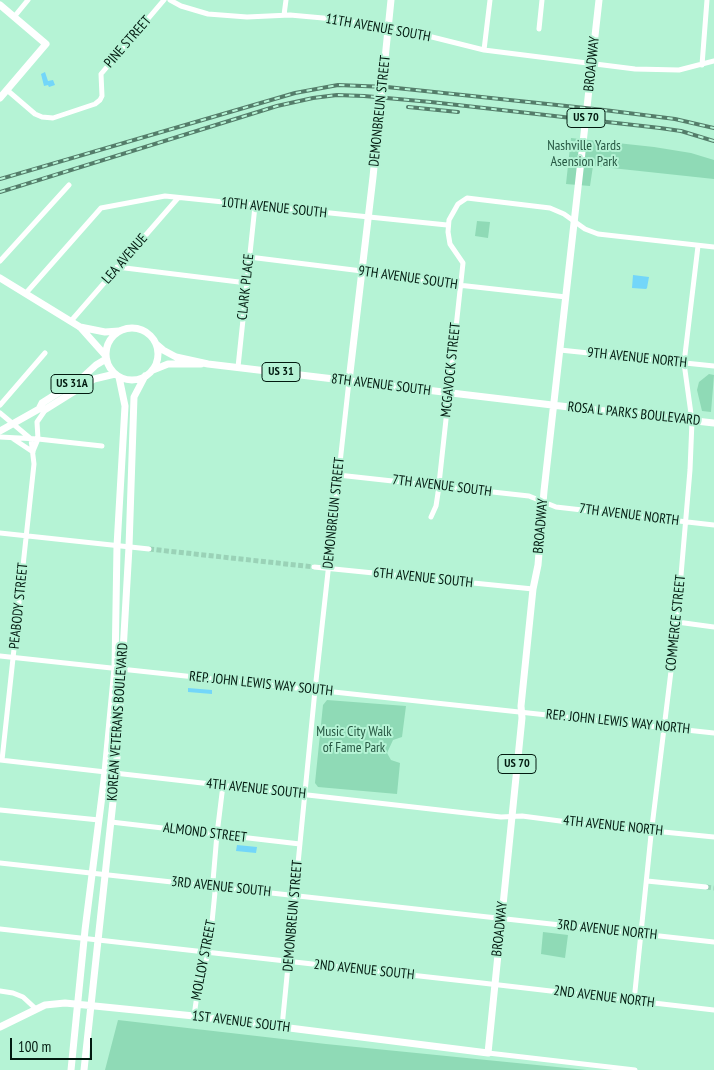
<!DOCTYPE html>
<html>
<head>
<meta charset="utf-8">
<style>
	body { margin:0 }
	#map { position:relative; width:714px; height:1070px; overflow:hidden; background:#b5f3d5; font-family:"PT Sans Narrow",sans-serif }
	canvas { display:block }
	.scale { position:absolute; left:10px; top:1038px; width:82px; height:22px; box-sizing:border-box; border:2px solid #021a10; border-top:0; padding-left:6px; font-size:15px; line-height:18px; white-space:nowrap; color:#021a10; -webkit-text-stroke:4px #b5f3d5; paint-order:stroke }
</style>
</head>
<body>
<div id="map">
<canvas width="714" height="1070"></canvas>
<div class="scale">100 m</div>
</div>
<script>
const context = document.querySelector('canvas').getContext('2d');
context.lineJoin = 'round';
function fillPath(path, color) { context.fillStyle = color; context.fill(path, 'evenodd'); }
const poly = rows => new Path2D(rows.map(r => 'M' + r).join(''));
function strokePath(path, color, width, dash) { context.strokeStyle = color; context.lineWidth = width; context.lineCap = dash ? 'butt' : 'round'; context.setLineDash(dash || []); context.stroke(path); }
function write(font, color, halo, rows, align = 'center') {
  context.font = font + ' "PT Sans Narrow",sans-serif'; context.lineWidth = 4; context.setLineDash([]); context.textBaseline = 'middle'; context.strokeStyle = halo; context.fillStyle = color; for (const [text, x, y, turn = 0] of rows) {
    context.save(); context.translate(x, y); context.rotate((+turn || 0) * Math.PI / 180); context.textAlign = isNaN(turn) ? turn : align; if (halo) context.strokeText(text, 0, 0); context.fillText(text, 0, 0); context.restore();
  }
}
fillPath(poly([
	[571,138,654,147,691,153,714,160,714,179,593,166,590,186,566,184],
	[477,221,490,222,488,238,475,236],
	[709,374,714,375,711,412,702,411,697,390,699,382],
	[327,700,406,706,402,737,393,740,387,753,391,760,400,763,397,794,318,787,315,783,323,705],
	[543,932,568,935,565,958,541,954],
	[118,1020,326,1044,587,1070,105,1070]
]), '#8fdab6');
fillPath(poly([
	[45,72,48,81,53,80,55,85,49,87,48,85,44,86,41,74],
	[633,275,649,277,647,288,646,289,632,288],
	[188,688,212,690,212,694,188,692],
	[237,845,257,847,256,853,236,851]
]), '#73d6f9');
strokePath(poly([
	[149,549,314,567],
	[706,887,714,888]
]), '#9ad2b7', 5, [5, 2.5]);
strokePath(poly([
	[170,0,181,6,208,14,247,17,290,15,323,18,396,28,484,50,635,69,679,70,714,61],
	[284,15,286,0],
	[14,17,28,0],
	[539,29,542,0],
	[484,50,490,0],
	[702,65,707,0],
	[7,90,35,114,42,117,53,118,95,104,100,100,102,96,101,74,164,0],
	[249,257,362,271,368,275,566,297],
	[0,261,69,185],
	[117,267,247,283],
	[26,293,101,208,165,196,447,225],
	[71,321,178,198],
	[560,350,714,366],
	[238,367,255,206],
	[0,405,45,353],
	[0,413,31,439,34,464,2,760],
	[0,437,38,439,102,446],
	[12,438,33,452],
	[33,451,38,439,37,422,46,409],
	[338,475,529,496,556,507,714,525],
	[431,517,436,506,438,493,463,263,450,244,448,232,449,220,458,204,467,198,550,208,564,214,585,229,598,234,714,247],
	[0,533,149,549],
	[314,567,533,589],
	[677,622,714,627],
	[0,656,714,733],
	[0,760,501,817,522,816,583,824,714,837],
	[0,810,99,820],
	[111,822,300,844],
	[0,863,714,942],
	[647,881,706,887],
	[0,929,482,983,714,1010],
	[0,991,13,993,23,997,36,1009],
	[634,1001,651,835,677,622,690,470,692,421,684,363,698,246],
	[194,1016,199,981,209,952,215,892,213,881,217,834,223,785],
	[282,1027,315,690,349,381],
	[488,1053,635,1070]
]), '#fff', 5);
strokePath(poly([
	[0,5,46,44,0,98],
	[0,278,80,327,105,355],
	[80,327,105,332,119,331],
	'106 354a26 26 0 1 1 52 0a26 26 0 1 1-52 0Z',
	[156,344,163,350,176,357,208,364,569,407,714,423],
	[153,370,168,364,201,364],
	[349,381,373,177,391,0],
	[39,409,42,403,83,377,96,365,106,359],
	[0,431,39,409,46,409,94,379,115,374],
	[0,1027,45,1005,65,1003,194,1016,488,1053,522,718,521,706,533,589,538,565,544,491,599,0],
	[71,1070,85,930,105,772,115,668,117,546,125,406,119,377],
	[84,1070,116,774,129,547,134,397,145,376]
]), '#fff', 7);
const rail = poly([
	[408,107,458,112],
	[0,179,295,93,338,85,387,87,604,110,675,119,714,128],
	[0,192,277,106,313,98,337,95,364,96,431,102,660,128,681,131,714,141]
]);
strokePath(rail, '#547d6a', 4);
strokePath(rail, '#b5f3d5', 2, [5.5]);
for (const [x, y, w] of [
	[586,118,38],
	[281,372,38],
	[72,384,42],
	[517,764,38]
]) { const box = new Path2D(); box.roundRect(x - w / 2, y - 9.5, w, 19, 4); context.fillStyle = '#b5f3d5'; context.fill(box); strokePath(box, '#021a10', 1); }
write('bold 12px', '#021a10', null, [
	["US 70",586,118],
	["US 31",281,372],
	["US 31A",72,384],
	["US 70",517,764]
]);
write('14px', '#021a10', '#b5f3d5', [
	["11TH AVENUE SOUTH",378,28,10],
	["PINE STREET",128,42,-49],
	["BROADWAY",592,64,-84],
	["DEMONBREUN STREET",380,111,-84],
	["10TH AVENUE SOUTH",274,208,6],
	["LEA AVENUE",125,259,-49],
	["9TH AVENUE SOUTH",408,278,8],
	["CLARK PLACE",246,287,-84],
	["9TH AVENUE NORTH",637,358,6],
	["MCGAVOCK STREET",451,370,-84],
	["8TH AVENUE SOUTH",381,385,7],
	["ROSA L PARKS BOULEVARD",634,414,6],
	["7TH AVENUE SOUTH",442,486,7],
	["DEMONBREUN STREET",334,513,-84],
	["7TH AVENUE NORTH",629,515,7],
	["BROADWAY",541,526,-85],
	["6TH AVENUE SOUTH",423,578,6],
	["PEABODY STREET",19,606,-84],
	["COMMERCE STREET",676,623,-84],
	["REP. JOHN LEWIS WAY SOUTH",261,684,6],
	["KOREAN VETERANS BOULEVARD",118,722,-86],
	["REP. JOHN LEWIS WAY NORTH",618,722,6],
	["4TH AVENUE SOUTH",256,789,6],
	["4TH AVENUE NORTH",613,826,6],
	["ALMOND STREET",205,833,7],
	["3RD AVENUE SOUTH",221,887,6],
	["DEMONBREUN STREET",293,916,-85],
	["BROADWAY",500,929,-84],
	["3RD AVENUE NORTH",607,930,6],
	["MOLLOY STREET",204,960,-79],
	["2ND AVENUE SOUTH",364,970,6],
	["2ND AVENUE NORTH",604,997,7],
	["1ST AVENUE SOUTH",241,1022,7]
]);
write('14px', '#275843', '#b5f3d5', [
	["Nashville Yards",584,146],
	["Asension Park",584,162],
	["Music City Walk",354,732],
	["of Fame Park",354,748]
]);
</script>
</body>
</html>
